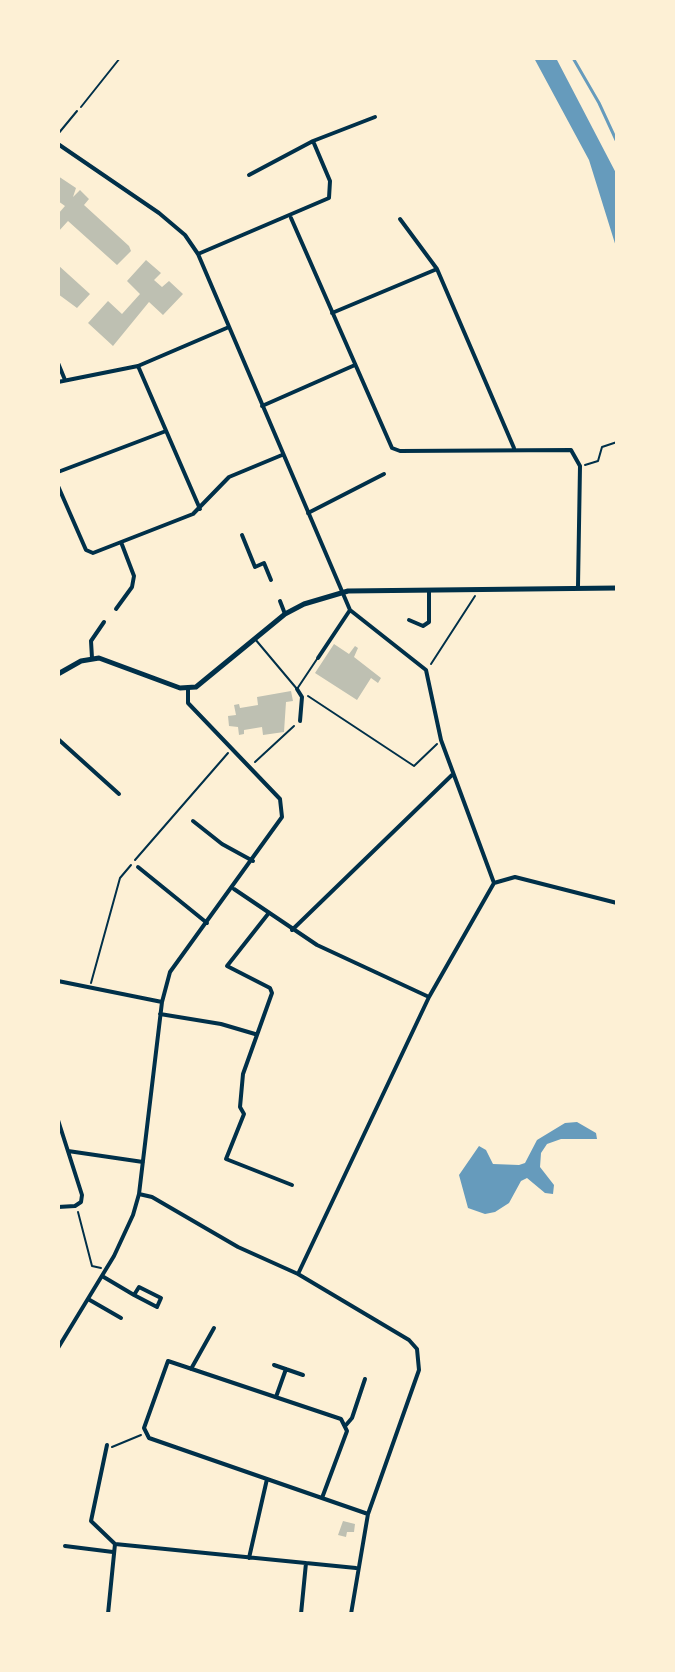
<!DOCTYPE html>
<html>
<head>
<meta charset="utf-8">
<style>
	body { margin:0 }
	#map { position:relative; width:675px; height:1672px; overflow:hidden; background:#fdf0d5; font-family:Karla,sans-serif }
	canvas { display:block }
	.frame { position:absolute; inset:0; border:60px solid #fdf0d5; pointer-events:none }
</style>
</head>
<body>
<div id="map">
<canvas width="675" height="1672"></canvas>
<div class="frame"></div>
</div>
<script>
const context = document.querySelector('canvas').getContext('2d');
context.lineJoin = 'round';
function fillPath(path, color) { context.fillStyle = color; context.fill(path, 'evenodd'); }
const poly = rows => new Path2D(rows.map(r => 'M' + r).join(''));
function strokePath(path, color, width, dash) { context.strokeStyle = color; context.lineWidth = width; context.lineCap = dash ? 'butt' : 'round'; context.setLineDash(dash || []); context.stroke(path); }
fillPath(poly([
	[534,58,556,58,617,175,617,250,589,160],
	[577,1122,596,1133,597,1139,561,1139,547,1144,541,1153,540,1167,554,1185,553,1194,545,1193,527,1178,521,1181,509,1203,495,1212,485,1214,468,1208,459,1175,479,1146,486,1150,493,1164,519,1165,525,1163,537,1140,565,1123]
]), '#669bbc');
strokePath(poly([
	[573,58,599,103,617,142]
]), '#669bbc', 3);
fillPath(poly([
	[58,176,76,188,73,197,80,190,89,199,84,205,129,246,131,251,117,265,68,221,58,232,58,214,65,206,58,201],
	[146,260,161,273,154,280,162,287,169,281,183,294,163,315,149,302,113,346,88,323,108,301,122,314,140,294,127,281],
	[58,265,90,294,77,308,58,294],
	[334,644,349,654,355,646,358,648,354,657,381,678,378,683,371,678,357,700,315,673],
	[291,691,293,701,286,702,284,732,263,735,262,727,244,730,244,734,239,735,238,727,229,726,228,716,236,715,234,705,239,704,240,708,258,705,257,697],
	[343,1521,355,1524,354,1532,347,1532,346,1537,338,1535]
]), '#bec0b2');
strokePath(poly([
	[81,107,120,58],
	[585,465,598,461,602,447,617,442],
	[431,664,475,596],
	[308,696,414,766,437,744],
	[255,762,294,726],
	[135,860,228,753],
	[91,983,120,878,131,865],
	[78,1212,92,1266,101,1268],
	[112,1447,141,1435]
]), '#003049', 2);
strokePath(poly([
	[58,134,77,111],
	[255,639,297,689,317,659]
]), '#003049', 2);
strokePath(poly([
	[58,144,159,213,185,235,198,254,350,610,426,670,441,740,494,883],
	[249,175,313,141,375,117],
	[291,218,392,448,400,451,571,450,580,466,578,586],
	[400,219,437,269],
	[198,254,329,198,330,181,313,141],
	[332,313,437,269,514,448],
	[58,363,65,380],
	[138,366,200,509],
	[58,382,138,366,229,327],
	[262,406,355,365],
	[58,472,166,431],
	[58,486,86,550,93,553,193,514,229,477,282,455],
	[308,513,384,474],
	[242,535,255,567,264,563,271,580],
	[280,601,285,614],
	[116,609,132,587,134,576,121,542],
	[409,620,423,626,429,622,429,590],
	[92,658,91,641,104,622],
	[318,658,350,610],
	[297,689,302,697,300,721],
	[58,739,119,794],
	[193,821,222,844,253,861],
	[138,867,207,923],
	[494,883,515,877,617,903],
	[234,889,317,945,429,997],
	[268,914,227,966,270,988,272,993,243,1074,240,1107,244,1114,226,1159,292,1185],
	[292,930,452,775],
	[58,981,162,1002],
	[160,1014,221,1024,255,1034],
	[58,1120,82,1195,81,1202,75,1206,58,1207],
	[68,1151,143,1162],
	[139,1194,152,1197,238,1247,298,1274,409,1340,417,1349,419,1370,368,1514,351,1614],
	[298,1274,429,997,494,883],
	[102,1276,134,1295,157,1307,161,1298,139,1287,134,1295],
	[88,1299,121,1318],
	[58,1348,114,1256,133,1215,139,1194,162,1002,170,972,282,817,280,799,188,703,188,689],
	[274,1365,303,1375],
	[191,1369,214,1328],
	[276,1397,286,1369],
	[346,1425,352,1418,365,1379],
	[107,1445,91,1521,115,1544,356,1568],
	[322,1498,347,1431,341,1419,168,1361,144,1428,149,1438,267,1479,368,1514],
	[65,1546,113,1552],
	[249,1558,267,1479],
	[108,1614,115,1544],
	[301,1614,306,1563]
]), '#003049', 4);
strokePath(poly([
	[58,674,81,661,99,658,180,688,196,687,285,614,304,604,348,591,617,588]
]), '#003049', 5);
</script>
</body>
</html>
